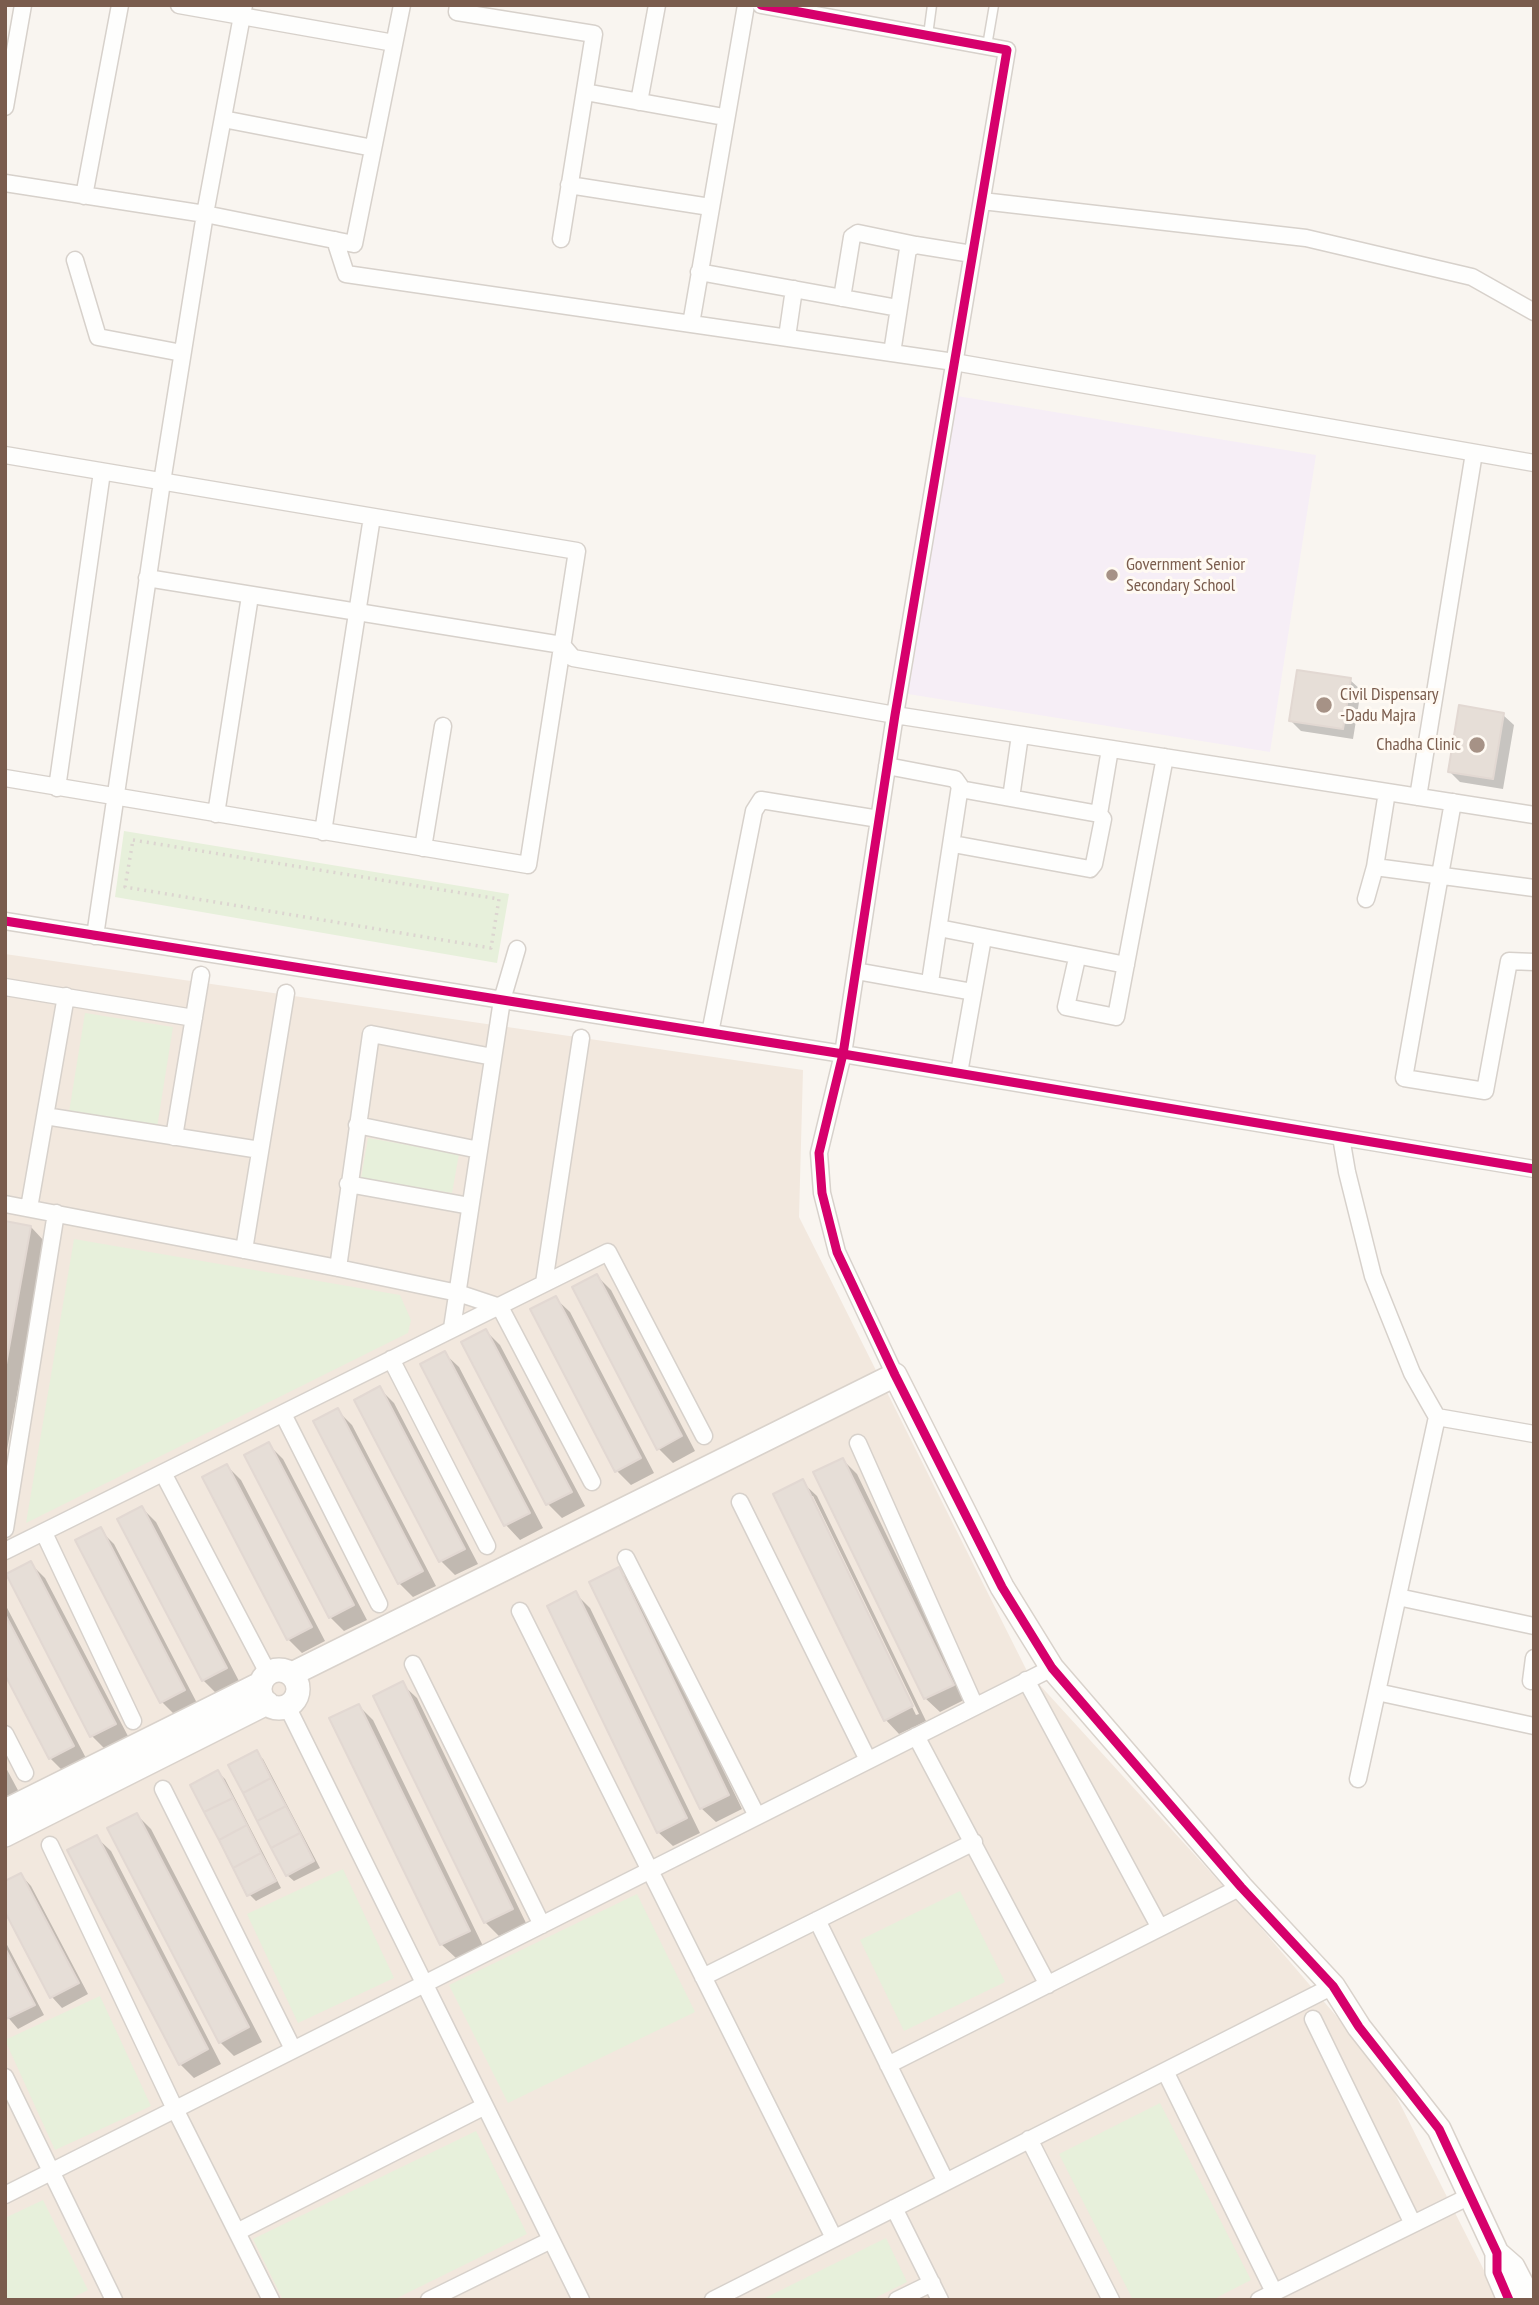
<!DOCTYPE html>
<html>
<head>
<meta charset="utf-8">
<style>
	body { margin:0 }
	#map { position:relative; width:1539px; height:2305px; overflow:hidden; background:#f9f5f0; font-family:"PT Sans Narrow",sans-serif }
	canvas { display:block }
	.frame { position:absolute; inset:0; border:7px solid #7a5c4d; pointer-events:none }
</style>
</head>
<body>
<div id="map">
<canvas width="1539" height="2305"></canvas>
<div class="frame"></div>
</div>
<script>
const context = document.querySelector('canvas').getContext('2d');
context.lineJoin = 'round';
function fillPath(path, color) { context.fillStyle = color; context.fill(path, 'evenodd'); }
const poly = rows => new Path2D(rows.map(r => 'M' + r).join(''));
function strokePath(path, color, width, dash) { context.strokeStyle = color; context.lineWidth = width; context.lineCap = dash ? 'butt' : 'round'; context.setLineDash(dash || []); context.stroke(path); }
function write(font, color, halo, rows, align = 'center') {
  context.font = font + ' "PT Sans Narrow",sans-serif'; context.lineWidth = 6; context.setLineDash([]); context.textBaseline = 'middle'; context.strokeStyle = halo; context.fillStyle = color; for (const [text, x, y, turn = 0] of rows) {
    context.save(); context.translate(x, y); context.rotate((+turn || 0) * Math.PI / 180); context.textAlign = isNaN(turn) ? turn : align; if (halo) context.strokeText(text, 0, 0); context.fillText(text, 0, 0); context.restore();
  }
}
fillPath(poly([
	[5,954,803,1070,799,1217,1027,1671,1256,1922,1384,2072,1499,2300,5,2300]
]), '#f2e8de');
fillPath(poly([
	[957,396,1316,455,1270,752,908,694]
]), '#f6eef6');
fillPath(poly([
	[124,831,509,894,497,963,115,897],
	[85,1013,173,1027,157,1127,69,1112],
	[368,1138,459,1154,452,1193,361,1178],
	[74,1239,400,1295,411,1320,408,1333,26,1523],
	[343,1869,394,1978,298,2023,247,1914],
	[960,1891,1005,1982,904,2031,860,1940],
	[637,1894,695,2012,508,2103,449,1985],
	[100,1996,151,2106,55,2150,5,2040],
	[1160,2103,1251,2280,1212,2300,1133,2300,1059,2154],
	[476,2131,527,2234,393,2300,283,2300,253,2239],
	[43,2200,88,2290,68,2300,5,2300,5,2218],
	[886,2238,907,2282,871,2300,761,2300]
]), '#e7f0db');
fillPath(poly([
	[1350,680,1361,690,1353,739,1301,731,1291,721],
	[1503,715,1514,725,1503,789,1460,782,1449,771],
	[5,1223,31,1227,45,1242,5,1461],
	[597,1276,611,1290,695,1451,673,1463,658,1448],
	[555,1298,570,1312,654,1473,631,1485,617,1471],
	[486,1331,500,1345,585,1506,562,1518,548,1504],
	[444,1353,459,1367,543,1528,520,1540,506,1525,422,1365],
	[379,1388,394,1403,478,1564,455,1575,441,1561,357,1400],
	[338,1411,352,1425,436,1586,413,1597,399,1583],
	[268,1444,283,1459,367,1620,344,1631,330,1617],
	[843,1460,857,1474,966,1699,940,1712,925,1698],
	[227,1466,241,1480,325,1641,302,1653,288,1639],
	[802,1482,817,1496,926,1721,899,1734,885,1719],
	[809,1496,813,1496,919,1714,916,1715],
	[142,1508,156,1522,240,1683,217,1694,203,1680],
	[100,1530,114,1544,198,1705,176,1716,162,1702],
	[30,1563,45,1578,129,1738,106,1750,92,1736],
	[618,1570,633,1584,742,1809,716,1822,701,1808],
	[576,1594,590,1608,700,1833,673,1846,658,1832],
	[5,1604,87,1760,64,1772,50,1758,5,1672],
	[402,1684,417,1698,526,1923,499,1936,485,1922],
	[359,1706,373,1720,483,1946,456,1958,441,1944],
	[256,1753,263,1759,320,1868,294,1881,287,1875],
	[5,1766,20,1794,5,1802],
	[218,1772,225,1779,281,1888,256,1901,249,1894],
	[137,1815,151,1829,262,2042,234,2056,220,2042],
	[96,1837,111,1851,221,2064,194,2078,180,2064],
	[21,1875,31,1886,88,1994,62,2008,52,1997,5,1908],
	[5,1941,44,2015,18,2029,5,2014]
]), '#0003');
const building = poly([
	[1297,670,1351,678,1343,729,1289,721,1297,670],
	[1459,705,1504,713,1493,779,1448,772,1459,705],
	[5,1221,31,1226,5,1370,5,1221],
	[597,1274,682,1436,657,1450,572,1287,597,1274],
	[556,1296,641,1458,615,1472,530,1309,556,1296],
	[486,1329,572,1492,546,1505,461,1342,486,1329],
	[445,1351,530,1513,504,1526,420,1364,445,1351],
	[380,1386,465,1549,439,1562,354,1400,380,1386],
	[338,1408,423,1571,398,1584,313,1421,338,1408],
	[269,1442,354,1605,329,1618,244,1455,269,1442],
	[843,1458,954,1685,924,1699,813,1472,843,1458],
	[227,1464,312,1627,287,1640,202,1477,227,1464],
	[803,1479,913,1706,884,1721,773,1494,803,1479],
	[142,1506,227,1668,202,1681,117,1519,142,1506],
	[101,1527,185,1690,160,1703,75,1540,101,1527],
	[31,1561,116,1724,90,1737,6,1574,31,1561],
	[619,1567,729,1795,700,1809,589,1582,619,1567],
	[576,1591,687,1818,657,1833,547,1606,576,1591],
	[5,1614,74,1746,49,1759,5,1675,5,1614],
	[403,1681,513,1909,484,1923,373,1696,403,1681],
	[359,1704,470,1931,440,1945,329,1718,359,1704],
	[257,1750,271,1778,243,1793,228,1765,257,1750],
	[218,1770,233,1798,204,1812,190,1785,218,1770],
	[271,1778,286,1806,257,1821,243,1793,271,1778],
	[233,1798,247,1825,219,1840,204,1812,233,1798],
	[286,1806,300,1833,271,1848,257,1821,286,1806],
	[137,1813,249,2027,219,2043,107,1828,137,1813],
	[247,1825,261,1853,233,1868,219,1840,247,1825],
	[300,1833,314,1861,286,1876,271,1848,300,1833],
	[97,1835,208,2049,179,2065,67,1850,97,1835],
	[261,1853,276,1881,247,1896,233,1868,261,1853],
	[21,1873,79,1983,50,1998,5,1912,5,1881,21,1873],
	[5,1948,35,2005,6,2019,5,2018,5,1948]
]);
fillPath(building, '#e6ded7');
strokePath(building, '#e2d8d2', 2);
const lane = poly([
	[928,35,932,5],
	[987,46,994,5]
]);
const street = poly([
	[179,5,394,43],
	[458,5,457,12,594,34,561,239],
	[761,5,1007,50,895,715,843,1054,819,1153,822,1193,837,1252,895,1375],
	[585,92,724,117],
	[639,102,657,5],
	[5,107,23,5],
	[223,119,373,148],
	[5,183,205,214,354,244,402,5],
	[569,185,710,207],
	[84,196,120,5],
	[982,201,1306,238,1472,277,1534,312],
	[335,240,346,274,954,362,1534,463],
	[75,260,98,337,182,353],
	[699,272,898,308],
	[842,298,852,237,858,233,916,245],
	[691,324,746,5],
	[787,337,794,289],
	[892,353,908,249,916,245,972,254],
	[5,455,577,551,528,865,5,778],
	[147,578,562,645,573,658,895,715,1534,815],
	[887,766,955,779,960,786,930,982],
	[57,788,102,472],
	[1418,797,1474,453],
	[1011,798,1020,735],
	[1453,802,1404,1078,1485,1091,1509,961,1534,962],
	[216,814,250,596],
	[1099,814,1110,749],
	[323,832,372,517],
	[953,844,1090,869,1094,864,1103,819,1099,814,960,789],
	[423,848,443,726],
	[1375,867,1534,888],
	[1366,899,1375,867,1387,792],
	[5,921,843,1054,1534,1169],
	[939,928,1126,965],
	[95,936,162,482,205,214,244,5],
	[1077,958,1066,1007,1116,1017,1165,757],
	[856,971,973,992],
	[5,987,194,1018],
	[710,1033,754,811,761,800,879,819],
	[959,1073,983,938],
	[45,1116,260,1150],
	[357,1125,479,1150],
	[174,1137,201,975],
	[1341,1137,1347,1172,1373,1276,1412,1373,1437,1417,1534,1434],
	[348,1184,470,1206],
	[5,1204,338,1268,458,1293,500,1307,592,1482],
	[29,1208,66,996],
	[244,1250,286,993],
	[338,1268,371,1034,493,1057],
	[544,1283,581,1038],
	[452,1328,502,1000,517,949],
	[391,1359,487,1546],
	[283,1414,379,1604],
	[858,1443,975,1706],
	[163,1473,268,1673],
	[740,1502,868,1760],
	[5,1529,56,1213],
	[44,1533,133,1721],
	[5,1551,608,1252,704,1436],
	[626,1558,757,1816],
	[1398,1597,1534,1626],
	[520,1611,834,2238],
	[413,1664,542,1925],
	[1026,1680,1160,1928],
	[1531,1681,1534,1658],
	[1377,1692,1534,1726],
	[287,1706,581,2300],
	[5,1734,25,1773],
	[916,1736,1048,1985],
	[1358,1779,1437,1417],
	[163,1789,293,2049],
	[50,1845,175,2109,271,2300],
	[817,1920,946,2182],
	[703,1977,974,1842],
	[1313,2019,1413,2224],
	[888,2065,1241,1887],
	[1165,2071,1274,2292],
	[5,2077,114,2300],
	[1029,2139,1111,2300],
	[5,2195,1052,1668],
	[894,2208,940,2300],
	[237,2232,485,2106],
	[429,2300,551,2240],
	[713,2300,1333,1986],
	[897,2300,932,2283],
	[1259,2300,1472,2195]
]);
const secondary = poly([
	'260 1689a19 19 0 1 1 38 0a19 19 0 1 1-38 0Z',
	[292,1674,895,1375,1002,1587,1052,1668,1241,1887,1333,1986,1359,2027,1439,2129,1497,2253,1497,2272,1509,2300],
	[5,1811,260,1684],
	[5,1835,267,1703],
	[1497,2253,1513,2267,1530,2300]
]);
strokePath(lane, '#d7d1cb', 11);
strokePath(street, '#d7d1cb', 19);
strokePath(secondary, '#d9d2cb', 26);
strokePath(poly([
	[133,840,499,899,491,948,125,887,133,840]
]), '#dcd5d0', 3.5, [2, 5]);
strokePath(lane, '#fefefd', 8);
strokePath(street, '#fefefd', 16);
strokePath(secondary, '#fefefd', 23);
strokePath(poly([
	[761,5,1007,50,895,715,843,1054,819,1153,822,1193,837,1252,895,1375,1002,1587,1052,1668,1241,1887,1333,1986,1359,2027,1439,2129,1497,2253,1497,2272,1509,2300],
	[5,921,843,1054,1534,1169]
]), '#d6006c', 9);
for (const [x, y, r, color] of [
	[1112,575,7,"#a69286"],
	[1324,705,9,"#a69286"],
	[1477,745,9,"#a69286"]
]) { const dot = new Path2D(); dot.arc(x, y, r, 0, 2 * Math.PI); context.fillStyle = color; context.fill(dot); strokePath(dot, '#fffaf3', 2.5); }
write('18px', '#7a5c4d', '#fffaf3', [
	["Government Senior",1126,565],
	["Secondary School",1126,586],
	["Civil Dispensary",1340,695],
	["-Dadu Majra",1340,716],
	["Chadha Clinic",1461,745,"right"]
], 'left');
</script>
</body>
</html>
